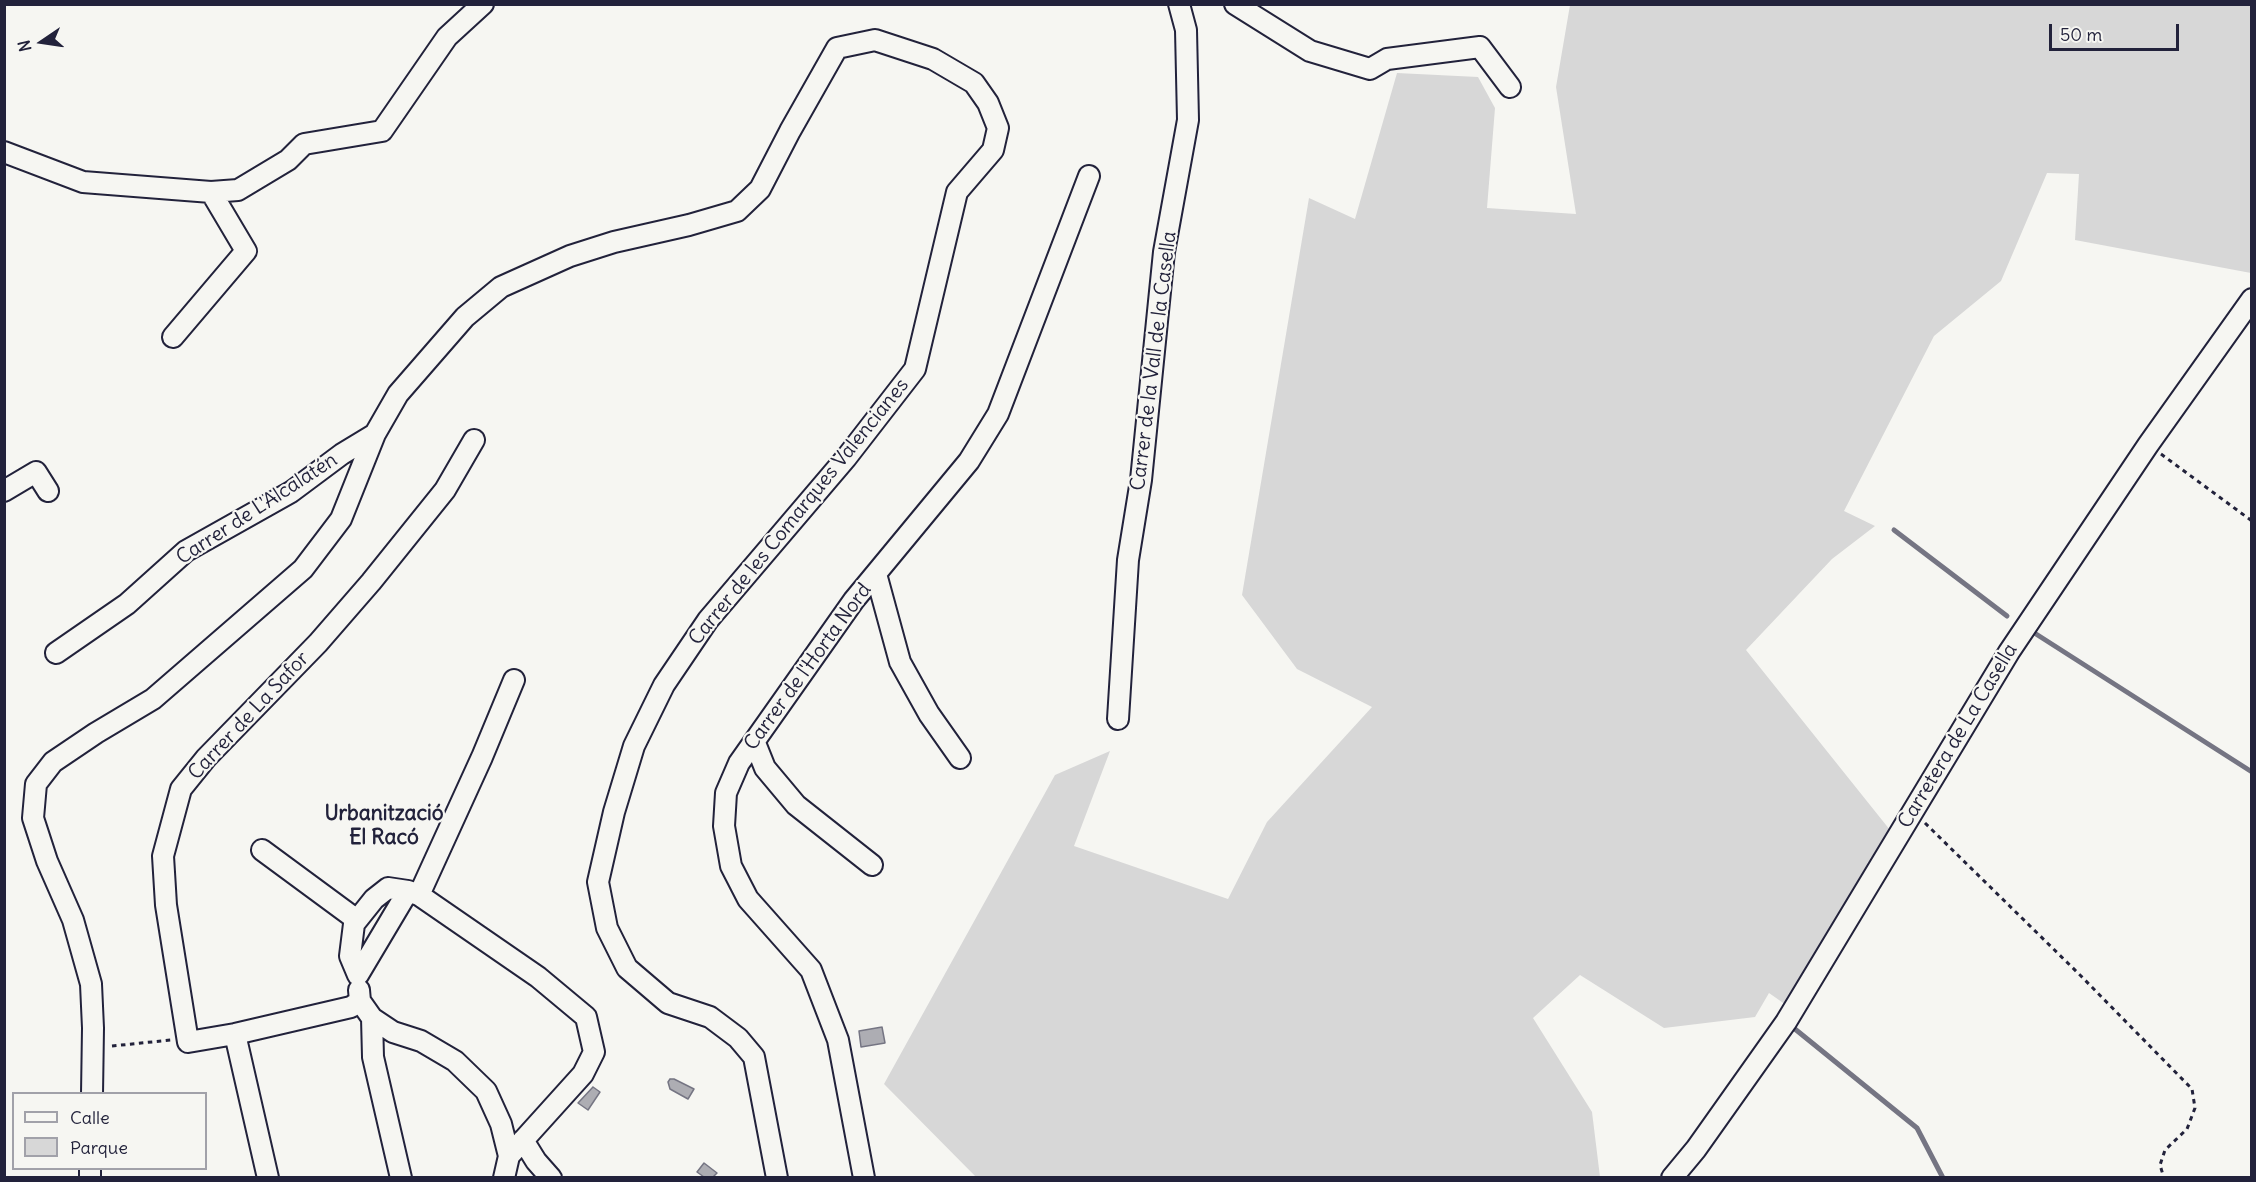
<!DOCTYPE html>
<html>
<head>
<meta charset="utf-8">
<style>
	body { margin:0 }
	#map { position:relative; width:2256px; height:1182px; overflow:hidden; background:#f6f6f2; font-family:Delius,sans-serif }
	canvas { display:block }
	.frame { position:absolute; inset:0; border:6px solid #22223b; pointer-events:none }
	.legend { position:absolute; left:12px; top:1092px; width:195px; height:78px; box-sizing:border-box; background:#f6f6f2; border:2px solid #a1a1a9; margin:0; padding:8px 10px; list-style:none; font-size:18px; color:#22223b }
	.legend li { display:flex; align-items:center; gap:12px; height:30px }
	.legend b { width:30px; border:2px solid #a1a1a9 }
	.north { position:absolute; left:12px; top:12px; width:60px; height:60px; -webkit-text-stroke:4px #f6f6f2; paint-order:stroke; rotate:257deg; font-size:16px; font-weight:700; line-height:24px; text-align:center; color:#22223b }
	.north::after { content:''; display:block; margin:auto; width:21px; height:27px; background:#22223b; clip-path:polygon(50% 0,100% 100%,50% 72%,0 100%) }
	.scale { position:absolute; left:2049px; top:24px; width:130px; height:27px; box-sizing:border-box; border:3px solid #22223b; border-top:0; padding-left:8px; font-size:18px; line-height:21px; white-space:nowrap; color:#22223b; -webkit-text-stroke:4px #f6f6f2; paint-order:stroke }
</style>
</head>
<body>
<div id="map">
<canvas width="2256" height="1182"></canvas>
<div class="frame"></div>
<ul class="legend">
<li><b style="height:8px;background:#f6f6f2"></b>Calle</li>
<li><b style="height:16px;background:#d7d7d7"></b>Parque</li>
</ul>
<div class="north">N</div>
<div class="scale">50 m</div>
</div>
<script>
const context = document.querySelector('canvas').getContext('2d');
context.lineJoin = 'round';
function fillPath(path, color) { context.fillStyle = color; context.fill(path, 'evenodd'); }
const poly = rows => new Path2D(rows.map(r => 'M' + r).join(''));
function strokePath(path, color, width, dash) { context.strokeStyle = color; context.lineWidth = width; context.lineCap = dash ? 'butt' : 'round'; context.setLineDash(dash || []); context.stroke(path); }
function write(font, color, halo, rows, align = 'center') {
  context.font = font + ' Delius,sans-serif'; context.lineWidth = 4.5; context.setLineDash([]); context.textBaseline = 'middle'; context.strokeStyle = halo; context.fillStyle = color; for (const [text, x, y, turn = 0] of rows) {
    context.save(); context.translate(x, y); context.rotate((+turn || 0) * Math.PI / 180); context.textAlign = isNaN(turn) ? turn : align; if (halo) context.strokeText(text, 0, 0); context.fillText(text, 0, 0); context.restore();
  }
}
fillPath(poly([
	[1570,5,2251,5,2251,273,2075,240,2079,174,2047,173,2001,281,1934,336,1844,511,1875,526,1832,559,1746,650,1890,830,1789,1007,1769,993,1755,1017,1664,1028,1580,975,1533,1018,1592,1112,1600,1177,976,1177,884,1084,1055,775,1110,751,1074,846,1228,899,1267,822,1372,707,1297,669,1242,595,1309,198,1355,219,1397,73,1478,77,1495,108,1487,208,1576,214,1556,87]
]), '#d7d7d7');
const water = poly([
	[882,1027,885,1043,861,1047,859,1031,882,1027],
	[670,1079,674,1079,694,1089,688,1099,670,1089,668,1082,670,1079],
	[593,1087,600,1092,588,1110,578,1103,593,1087],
	[704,1163,717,1173,713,1177,704,1177,697,1172,704,1163]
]);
fillPath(water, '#adadb3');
strokePath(water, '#757583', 1.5);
strokePath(poly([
	[1894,530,2007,616],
	[2036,634,2252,772],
	[1790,1025,1917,1128,1943,1178]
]), '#757583', 5);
const minor = poly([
	[1235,4,1310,51,1370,69,1387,59,1480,47,1510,87],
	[4,152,83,182,211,192,238,190,288,160,304,144,382,131,447,37,483,4],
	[173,337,246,251,211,192],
	[4,491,36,472,48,491],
	[876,574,900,662,929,714,960,758],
	[56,653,127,604,186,551,291,492,342,454,375,434],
	[1118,719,1128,560,1141,480,1164,252,1188,120,1186,30,1179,4],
	[755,743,765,768,796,805,872,865],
	[262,850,357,920],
	[408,891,358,975,350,956,354,924,374,899,388,888,408,891,419,895,538,977,586,1017,594,1052,583,1074,509,1156],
	[419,895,482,757,514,680],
	[359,990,360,1001,372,1018,393,1032,421,1041,455,1061,486,1091,501,1124,509,1156,504,1178],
	[360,1001,351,1007,235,1034,188,1042,166,905,163,856,181,789,206,758,318,643,371,582,445,490,474,440],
	[372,1018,373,1057,401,1178],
	[235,1034,268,1178],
	[92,1094,93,1028,91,984,73,920,47,861,33,818,36,784,53,762,96,733,153,699,303,569,341,519,375,434,398,394,465,317,501,287,570,256,614,242,689,225,737,211,760,189,790,131,837,48,875,40,933,59,974,83,988,103,998,128,993,150,957,192,915,369,846,458,708,620,664,685,634,746,614,812,598,882,607,928,627,968,668,1003,710,1017,738,1038,754,1057,777,1178],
	[523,1140,536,1161,551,1178],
	[90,1178,90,1168],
	[864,1178,838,1040,811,970,748,899,731,866,724,826,726,793,739,763,854,600,969,461,998,414,1089,176],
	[1672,1178,1696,1149,1786,1022,2009,652,2148,445,2252,299]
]);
strokePath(minor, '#22223b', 24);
strokePath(poly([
	[2161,454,2252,521],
	[1925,823,2081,976,2192,1089,2195,1108,2187,1129,2165,1150,2160,1165,2164,1178],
	[112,1046,171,1040]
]), '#22223b', 3, [4.5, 4.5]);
strokePath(minor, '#f6f6f2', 20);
write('20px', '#22223b', '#f6f6f2', [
	["Carrer de la Vall de la Casella",1154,361,-83],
	["Carrer de L'Alcalatén",257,509,-33],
	["Carrer de les Comarques Valencianes",799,512,-51],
	["Carrer de l'Horta Nord",808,667,-54],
	["Carrer de La Safor",249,716,-47],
	["Carretera de La Casella",1958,736,-59]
]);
write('bold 21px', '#22223b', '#f6f6f2', [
	["Urbanització",384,814],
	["El Racó",384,838]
]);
</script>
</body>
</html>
